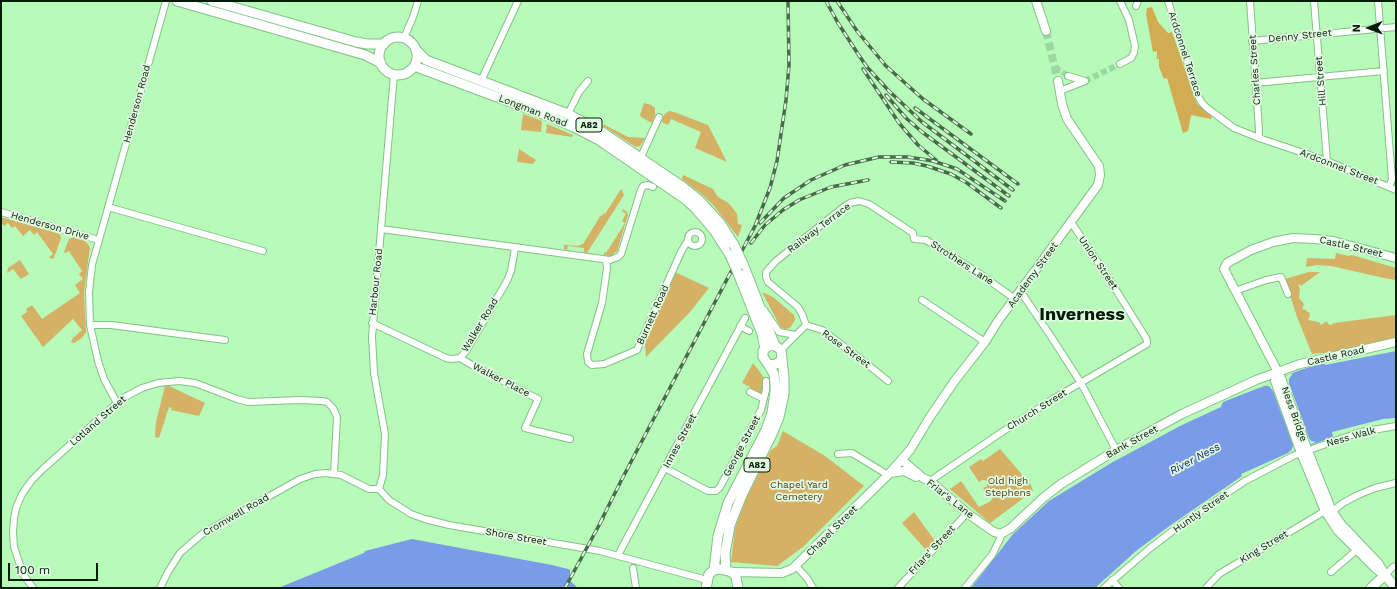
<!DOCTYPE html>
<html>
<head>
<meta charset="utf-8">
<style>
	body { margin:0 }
	#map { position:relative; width:1397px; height:589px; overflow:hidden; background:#b7faba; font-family:"Work Sans",sans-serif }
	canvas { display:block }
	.frame { position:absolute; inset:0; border:2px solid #031c05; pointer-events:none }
	.north { position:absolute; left:1349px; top:8px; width:40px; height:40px; -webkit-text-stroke:3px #e2fbe2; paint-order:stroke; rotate:269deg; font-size:11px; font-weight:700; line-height:16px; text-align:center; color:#031c05 }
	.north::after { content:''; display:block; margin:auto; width:14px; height:18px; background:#031c05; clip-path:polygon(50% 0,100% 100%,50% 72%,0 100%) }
	.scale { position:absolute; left:8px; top:563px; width:90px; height:18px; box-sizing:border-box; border:2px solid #031c05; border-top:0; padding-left:5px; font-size:12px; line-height:14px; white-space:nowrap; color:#031c05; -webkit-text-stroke:3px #e2fbe2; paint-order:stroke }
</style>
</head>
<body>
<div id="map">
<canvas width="1397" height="589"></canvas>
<div class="frame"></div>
<div class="north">N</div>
<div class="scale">100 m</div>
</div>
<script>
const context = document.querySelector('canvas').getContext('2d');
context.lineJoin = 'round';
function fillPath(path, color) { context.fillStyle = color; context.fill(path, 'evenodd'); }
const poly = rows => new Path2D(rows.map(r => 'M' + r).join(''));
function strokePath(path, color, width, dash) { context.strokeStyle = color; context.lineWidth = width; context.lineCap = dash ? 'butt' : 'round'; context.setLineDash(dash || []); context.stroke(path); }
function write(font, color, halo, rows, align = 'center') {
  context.font = font + ' "Work Sans",sans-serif'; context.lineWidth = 3.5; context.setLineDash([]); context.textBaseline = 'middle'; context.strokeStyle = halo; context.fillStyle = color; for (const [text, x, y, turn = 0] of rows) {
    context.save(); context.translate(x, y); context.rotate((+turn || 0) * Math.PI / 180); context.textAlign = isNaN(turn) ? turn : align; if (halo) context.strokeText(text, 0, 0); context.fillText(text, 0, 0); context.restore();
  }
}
fillPath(poly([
	[644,103,651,105,655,108,655,115,652,123,641,117,640,115],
	[669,111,674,112,708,125,727,162,695,148,701,132,671,119,668,125,662,122,662,118,665,114],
	[523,114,542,121,541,132,521,130],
	[547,124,573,135,572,137,546,133],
	[604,124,605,125,628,137,645,138,640,146,636,147,603,126],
	[519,149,536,160,533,164,517,162],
	[683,175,713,189,718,197,727,202,732,207,737,214,738,224,742,225,738,237,714,206,704,196,682,179],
	[621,189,624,195,587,253,584,252,584,248,568,246,567,250,564,249,564,245,578,246,583,244,601,215,602,216,604,213,605,214],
	[623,209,627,212,628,215,617,251,611,256,604,255,604,252,606,253,625,223,622,221,626,214,622,211],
	[1,217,60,234,61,238,54,258,52,259,49,257,53,254,37,232,34,235,30,230,23,236,15,226,12,228,8,223,4,226,1,222],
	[74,237,85,241,90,247,84,293,86,332,82,338,74,343,71,342,73,338,82,330,73,319,43,347,21,316,27,312,26,309,32,305,42,319,80,293,75,285,83,279,79,274,82,271,69,251,65,253,64,252,69,239],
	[1336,253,1349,256,1352,255,1396,268,1396,280,1384,278,1331,266,1317,265,1306,267,1307,258,1335,259],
	[20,260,29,274,21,279,13,269,7,273,8,268],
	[675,272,709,288,690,312,646,357,645,345,647,333],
	[1309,272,1320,272,1301,286,1299,284,1298,285,1300,289,1299,298,1304,304,1302,309,1306,310,1307,312,1309,312,1310,315,1308,320,1319,322,1321,325,1327,321,1328,324,1331,325,1334,323,1396,315,1396,339,1343,351,1312,354,1297,317,1285,279],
	[762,292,773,297,794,315,795,320,790,328,785,329,781,328],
	[753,363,765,379,762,396,750,390,750,387,742,383],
	[165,386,169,386,205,403,199,416,171,410,172,408,169,407,159,438,155,437,156,422],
	[783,431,825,456,864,486,803,547,777,566,731,562,735,528,745,500,771,450,777,446],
	[1000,449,1031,485,1033,491,990,523,950,489,961,481,979,507,991,501,993,497,991,494,988,495,983,488,987,486,987,482,985,480,982,480,979,482,969,467,981,459,983,461],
	[914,512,935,541,926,550,902,523]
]), '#d4b165');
fillPath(poly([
	[1152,7,1158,22,1168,33,1172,32,1197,104,1212,116,1211,119,1191,115,1188,131,1183,133,1167,78,1164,79,1159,67,1159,59,1157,59,1157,51,1153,52,1146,14,1147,8]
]), '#d3ab52');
fillPath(poly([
	[1396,351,1396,418,1383,419,1332,432,1333,437,1288,453,1241,474,1242,476,1168,527,1136,551,1095,588,971,588,1013,534,1049,501,1111,463,1182,425,1221,407,1223,402,1264,386,1295,372,1324,362,1325,365],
	[412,539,552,565,568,569,570,570,570,575,568,579,578,588,278,588,364,553,365,551]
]), '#7a9be7');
fillPath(poly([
	[1293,373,1289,379,1289,383,1309,438,1311,441,1316,442,1288,453,1292,449,1293,445,1273,391,1269,386,1264,386]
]), '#b7faba');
strokePath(poly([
	[1055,67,1068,76],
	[1085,81,1120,64]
]), '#9cd99f', 6, [6, 3]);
strokePath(poly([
	[1046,31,1058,81]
]), '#9cd99f', 8, [8, 4]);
const minor = poly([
	[1120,1,1129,20,1135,46,1134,53,1131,58,1120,64],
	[1168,1,1198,96,1202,103,1207,108,1234,128,1259,138,1327,161,1396,190],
	[1250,1,1259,130,1259,138],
	[1314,1,1327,161],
	[1378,1,1392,179,1389,187],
	[1136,6,1138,1],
	[404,38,413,17,418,1],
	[1252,41,1396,27],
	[1068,76,1085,81],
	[481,81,518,1],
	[1255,83,1384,71],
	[1060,91,1085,81],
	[568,114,579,92,588,81],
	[641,157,659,117],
	[108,207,263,251],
	[1,212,99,240],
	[381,229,610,260,618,257,621,254,641,190,643,186,648,185,653,187],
	'688 239a7 7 0 1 1 14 0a7 7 0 1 1-14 0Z',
	[606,260,607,268,602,303,587,354,588,362,592,365,604,364,637,350,681,252,688,240],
	[1235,291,1266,280,1281,277,1288,294],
	[1021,292,1052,338,1081,383,1116,450],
	[922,300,985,342],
	[764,310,779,332,796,335],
	[372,323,446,358,451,359,460,358,466,351,507,281,511,271,515,248],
	[90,325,111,325,225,340],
	[806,325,802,314,798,307,768,282,766,277,766,272,776,261,845,206,850,203,859,201,869,204,910,231,913,233,914,239,926,240,980,274,1015,299],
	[806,325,822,330,867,364,888,381],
	[740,326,749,331],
	[781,350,806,325],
	[460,358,472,365,538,399,525,428,570,439],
	[750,392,764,399],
	[117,403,104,379,98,361,90,325,89,292,92,265,99,240,166,1],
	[838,454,852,453,888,475],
	[665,468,708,491,716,491,720,487,761,410,766,390,766,381],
	[930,481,1002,432,1053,399,1147,344,1147,341,1146,338,1116,290,1071,222],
	[379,489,383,475,385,434,374,373,372,337,394,74],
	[1330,513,1343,503,1358,495,1375,488,1396,483],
	[618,555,745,318],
	[796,566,807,578,813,588],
	[633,568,636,588],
	[1331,572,1358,549],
	[1385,575,1393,567,1396,566],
	[1112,580,1119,588],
	[33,588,23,574,14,547,13,532,14,519,16,508,22,494,32,480,43,469,117,403,125,397,142,388,158,383,179,381,195,383,237,399,248,402,300,400,322,401,327,402,333,408,337,417,334,473],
	[160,588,168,572,180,553,202,534,300,479,315,474,326,473,341,475,369,489,379,489,389,500,411,514,425,519,449,525,600,551,707,580],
	[898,588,967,513],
	[965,588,992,555,1000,539,1001,534],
	[1104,588,1149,549,1183,523,1245,481,1293,456,1340,439,1361,432,1396,426],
	[1206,588,1219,574,1325,511]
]);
const major = poly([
	[1036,1,1046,31],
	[1277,372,1275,381,1301,453,1325,511,1338,531,1375,568,1384,575],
	[902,460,923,478,930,481,967,513,994,532,1001,534,1011,528,1043,498,1061,484,1116,450,1182,414,1256,380,1300,364,1396,342],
	[890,473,904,471,916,477],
	[732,572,782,573,792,569,888,475,910,450,930,417,956,379,985,342,998,321,1098,185,1100,175,1099,166,1067,119,1062,104,1058,81],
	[1385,575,1379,564,1341,524,1332,511,1306,446,1281,378,1224,269,1227,263,1251,250,1273,242,1293,238,1315,239,1333,241,1396,258]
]);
const highway = poly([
	[177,1,365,55,381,63],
	[212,1,356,42,367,44,384,44],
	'379 56a19 19 0 1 1 38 0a19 19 0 1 1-38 0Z',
	[416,50,426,60,568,114,602,132,683,187,700,201,720,223,734,245],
	[414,66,548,116,574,127,599,140,685,199,696,209,714,230,730,255],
	[743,264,775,346],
	[738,273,762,334,765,349],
	[714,570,718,536,728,503,766,430,772,413,775,392,775,384,774,374,768,364],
	[726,570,725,554,730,525,742,495,772,434,779,417,784,394,784,378,781,350,777,347,772,345,767,347,763,351,763,357,768,364,774,365,782,360],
	[706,588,709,574,714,570,720,569,732,572,736,577,738,588],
	[1371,588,1385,575,1396,588]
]);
strokePath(minor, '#82c285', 8);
strokePath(major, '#82c285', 10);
strokePath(highway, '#82c285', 11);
strokePath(minor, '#fff', 6);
strokePath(major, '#fff', 8);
strokePath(highway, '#fff', 9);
const rail = poly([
	[826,1,838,23,858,54,867,67,889,91,922,122,1013,190],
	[837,1,857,31,886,66,923,99,971,134],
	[863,69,899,123,918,145,936,160],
	[886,95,906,118,922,132,1009,196],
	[915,108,1018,184],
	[891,162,913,163,927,166,951,174,967,183,1001,208],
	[760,223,784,198,811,180,845,165,879,157,907,157,921,159,933,161,957,169,1005,201],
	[751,243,765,225,783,210,799,200,831,187,868,180],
	[600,523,622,479,755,226,770,188,777,161,786,100,789,65,788,1],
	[565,588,603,518]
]);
strokePath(rail, '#456d47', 3.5);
strokePath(rail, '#e2fbe2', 2, [6]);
const highwayBridge = poly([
	[734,245,743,264],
	[730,255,738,273]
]);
strokePath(highwayBridge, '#82c285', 11, []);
strokePath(highwayBridge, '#fff', 9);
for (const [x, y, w] of [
	[589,125,26],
	[757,465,26]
]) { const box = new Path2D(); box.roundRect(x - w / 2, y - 7, w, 14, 3); context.fillStyle = '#e2fbe2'; context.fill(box); strokePath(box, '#031c05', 1); }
write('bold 9px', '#031c05', null, [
	["A82",589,125],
	["A82",757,465]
]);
write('10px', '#031c05', '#e2fbe2', [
	["Denny Street",1300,36,-6],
	["Ardconnel Terrace",1185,54,72],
	["Charles Street",1255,70,-94],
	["Hill Street",1321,81,-95],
	["Henderson Road",137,104,-75],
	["Longman Road",533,111,21],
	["Ardconnel Street",1339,167,21],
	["Henderson Drive",50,226,16],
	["Railway Terrace",819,228,-37],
	["Castle Street",1351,247,13],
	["Strothers Lane",962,263,33],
	["Union Street",1098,263,56],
	["Academy Street",1033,275,-54],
	["Harbour Road",376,282,-84],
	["Burnett Road",653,315,-66],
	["Walker Road",480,325,-59],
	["Rose Street",846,349,36],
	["Castle Road",1336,356,-13],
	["Walker Place",501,380,27],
	["Church Street",1037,410,-32],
	["Ness Bridge",1294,414,70],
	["Lotland Street",98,421,-41],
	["Ness Walk",1351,437,-16],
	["Innes Street",680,441,-62],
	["Bank Street",1132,442,-29],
	["George Street",742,446,-62],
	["Friar's Lane",950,499,38],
	["Huntly Street",1201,512,-35],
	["Cromwell Road",236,515,-30],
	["Chapel Street",832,531,-45],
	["Shore Street",516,537,10],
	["King Street",1264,547,-31],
	["Friars' Street",932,550,-47]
]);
write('10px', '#4e3e17', '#e2fbe2', [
	["Old high",1008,481],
	["Stephens",1008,493],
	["Chapel Yard",799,485],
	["Cemetery",799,497]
]);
write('italic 11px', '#071a70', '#e2fbe2', [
	["River Ness",1195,459,-28]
]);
write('bold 18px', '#031c05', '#e2fbe2', [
	["Inverness",1082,315]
]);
</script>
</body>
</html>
